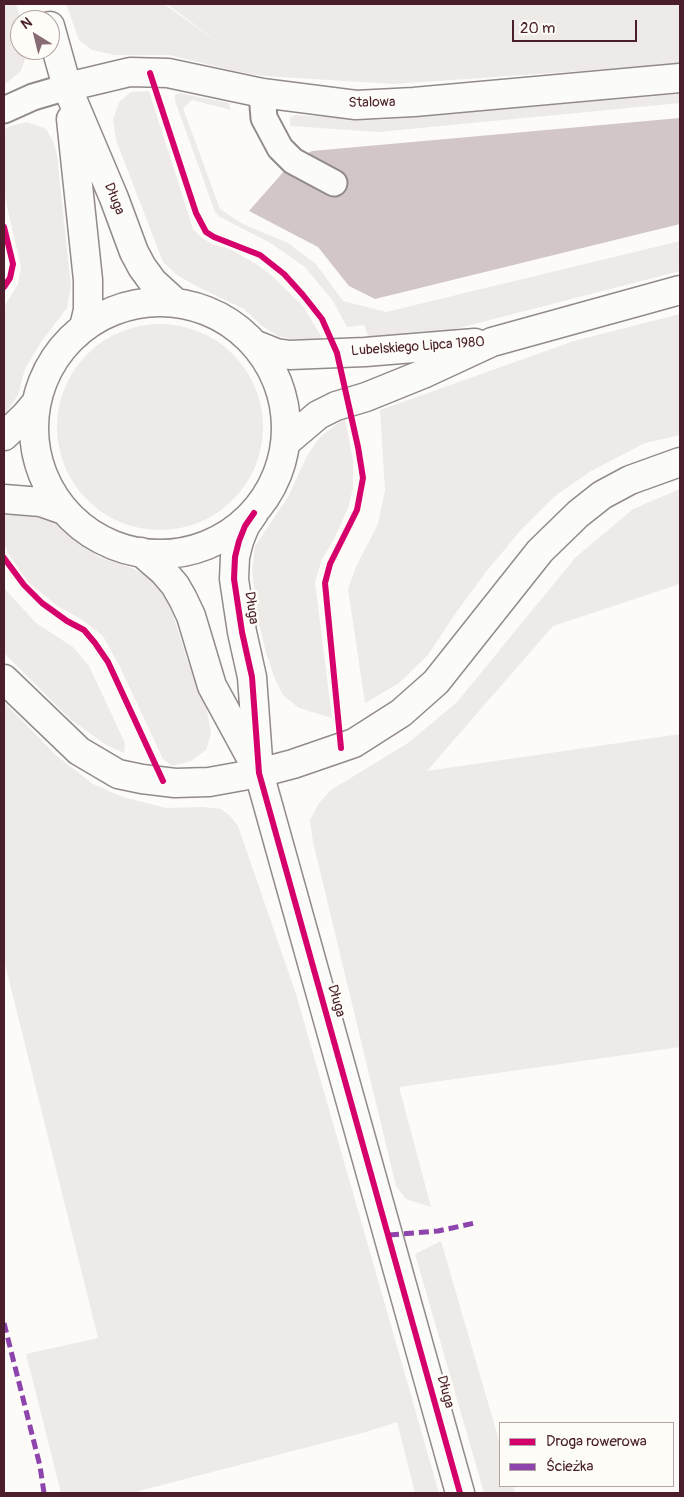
<!DOCTYPE html>
<html>
<head>
<meta charset="utf-8">
<style>
	body { margin:0 }
	#map { position:relative; width:684px; height:1497px; overflow:hidden; background:#fcfbf8; font-family:Pangolin,sans-serif }
	canvas { display:block }
	.frame { position:absolute; inset:0; border:5px solid #4a1f2b; pointer-events:none }
	.legend { position:absolute; left:499px; top:1422px; width:175px; height:65px; box-sizing:border-box; background:#fdfcf7; border:1px solid #b5a4a5; margin:0; padding:6px 9px; list-style:none; font-size:15px; color:#4a1f2b }
	.legend li { display:flex; align-items:center; gap:10px; height:25px }
	.legend b { width:25px; border:1px solid #b5a4a5 }
	.north { position:absolute; left:10px; top:10px; width:50px; height:50px; box-sizing:border-box; background:#fdfcf7; border:1px solid #b5a4a5; border-radius:50%; rotate:324deg; font-size:14px; font-weight:700; line-height:20px; text-align:center; color:#4a1f2b }
	.north::after { content:''; display:block; margin:auto; width:18px; height:22px; background:#886c73; clip-path:polygon(50% 0,100% 100%,50% 72%,0 100%) }
	.scale { position:absolute; left:512px; top:20px; width:125px; height:22px; box-sizing:border-box; border:2px solid #4a1f2b; border-top:0; padding-left:6px; font-size:15px; line-height:18px; white-space:nowrap; color:#4a1f2b; -webkit-text-stroke:4px #fdfcf7; paint-order:stroke }
</style>
</head>
<body>
<div id="map">
<canvas width="684" height="1497"></canvas>
<div class="frame"></div>
<ul class="legend">
<li><b style="height:6px;background:#d6006c"></b>Droga rowerowa</li>
<li><b style="height:6px;background:#8e44ad"></b>Ścieżka</li>
</ul>
<div class="north">N</div>
<div class="scale">20 m</div>
</div>
<script>
const context = document.querySelector('canvas').getContext('2d');
context.lineJoin = 'round';
function fillPath(path, color) { context.fillStyle = color; context.fill(path, 'evenodd'); }
const poly = rows => new Path2D(rows.map(r => 'M' + r).join(''));
function strokePath(path, color, width, dash) { context.strokeStyle = color; context.lineWidth = width; context.lineCap = dash ? 'butt' : 'round'; context.setLineDash(dash || []); context.stroke(path); }
function write(font, color, halo, rows, align = 'center') {
  context.font = font + ' Pangolin,sans-serif'; context.lineWidth = 5; context.setLineDash([]); context.textBaseline = 'middle'; context.strokeStyle = halo; context.fillStyle = color; for (const [text, x, y, turn = 0] of rows) {
    context.save(); context.translate(x, y); context.rotate((+turn || 0) * Math.PI / 180); context.textAlign = isNaN(turn) ? turn : align; if (halo) context.strokeText(text, 0, 0); context.fillText(text, 0, 0); context.restore();
  }
}
fillPath(poly([
	[4,4,16,4,21,20,20,50,27,50,27,53,21,71,4,85],
	[66,4,164,4,222,45,167,4,680,4,680,64,394,84,264,76,240,72,169,55,115,55,92,50,79,40],
	[149,91,193,229,201,237,212,244,230,249,256,264,270,274,303,306,324,341,299,341,278,336,262,326,244,309,196,286,177,275,163,262,116,140,113,120,119,102,131,92],
	[180,93,229,103,231,110,192,100,183,108,220,209,243,224,288,243,316,264,343,301,386,312,680,241,680,271,432,335,369,338,364,325,347,327,333,301,305,267,272,244,220,217,215,212,175,101,175,95],
	[680,94,680,103,379,132,290,126,290,117,295,115,382,120],
	[27,122,46,129,53,141,57,155,71,287,67,308,41,342,25,369,18,395,4,416,4,307,18,284,21,267,4,193,4,130,10,126],
	[680,314,680,435,645,443,591,471,555,496,520,531,486,572,455,614,428,655,399,683,365,703,348,589,356,567,378,524,385,490,380,410,574,341],
	'57 427a103 103 0 1 1 206 0a103 103 0 1 1-206 0Z',
	[345,418,353,460,353,489,348,508,334,539,322,559,315,582,332,718,299,708,283,695,275,679,266,653,257,614,252,571,255,546,288,497,307,456,320,437],
	[680,489,680,584,553,626,427,771,680,734,680,1047,399,1087,431,1207,406,1199,396,1186,313,842,310,820,319,803,331,790,408,743,457,702,575,558,633,509],
	[31,512,53,521,67,531,79,544,99,557,132,568,147,576,160,590,171,609,188,662,207,710,211,734,206,750,191,761,172,766,163,759,120,667,103,636,84,621,56,605,28,582,8,553,4,542,4,513],
	[4,588,36,623,73,647,89,666,125,743,124,753,106,745,70,719,4,653],
	[4,702,57,756,93,784,123,797,166,808,202,807,221,809,230,816,238,826,296,994,439,1493,415,1493,397,1422,366,1432,139,1491,139,1493,61,1493,26,1354,98,1338,4,960],
	[441,1241,500,1444,500,1486,513,1486,515,1493,484,1493,415,1254]
]), '#eeeae8');
fillPath(poly([
	[680,118,680,224,375,299,349,286,318,247,249,211,293,161,312,151]
]), '#d2c7c6');
const lane = poly([
	[262,93,264,118,280,148,293,161,334,183],
	[4,110,33,97,67,87]
]);
const street = poly([
	[67,87,130,72,168,73,262,93,356,105,414,102,680,78],
	[4,679,79,751,118,774,142,779,175,783,209,782,259,773]
]);
const secondary = poly([
	[50,26,67,87,114,198,134,252,142,267,153,282,175,302],
	[71,119,88,280,88,310,84,327],
	'34 428a126 126 0 1 1 252 0a126 126 0 1 1-252 0Z',
	[256,345,276,353,290,355,365,352,475,343],
	[4,436,25,416,36,403],
	[285,443,318,415,336,406,366,397,423,374,492,342,680,290],
	[4,499,41,502,64,510],
	[254,513,245,526,239,541,235,557,234,579,242,632,252,677,259,773,460,1493],
	[141,552,163,571,175,585,183,599,191,616,212,686,255,765],
	[259,773,293,764,354,743,401,713,436,682,540,551,578,514,602,495,630,480,680,462]
]);
strokePath(lane, '#928a8b', 29);
strokePath(street, '#928a8b', 31);
strokePath(secondary, '#928a8b', 31);
strokePath(lane, '#fbfbf9', 25);
strokePath(street, '#fbfbf9', 28);
strokePath(secondary, '#fbfbf9', 28);
strokePath(poly([
	[389,1235,438,1231,475,1223],
	[4,1323,40,1466,44,1493]
]), '#8e44ad', 5, [10, 5]);
strokePath(poly([
	[150,73,196,213,206,232,214,237,260,255,284,274,303,295,322,319,337,353,358,447,363,478,357,510,330,564,325,583,341,748],
	[4,227,13,264,10,278,4,287],
	[254,513,245,526,239,541,235,557,234,579,242,632,252,677,259,773,460,1493],
	[4,558,24,585,42,603,67,621,84,630,95,643,108,662,163,781]
]), '#d6006c', 6);
write('14px', '#4a1f2b', '#fdfcf7', [
	["Stalowa",372,103,-1],
	["Długa",114,199,68],
	["Lubelskiego Lipca 1980",418,347,-4],
	["Długa",251,608,82],
	["Długa",336,1001,74],
	["Długa",445,1392,75]
]);
</script>
</body>
</html>
